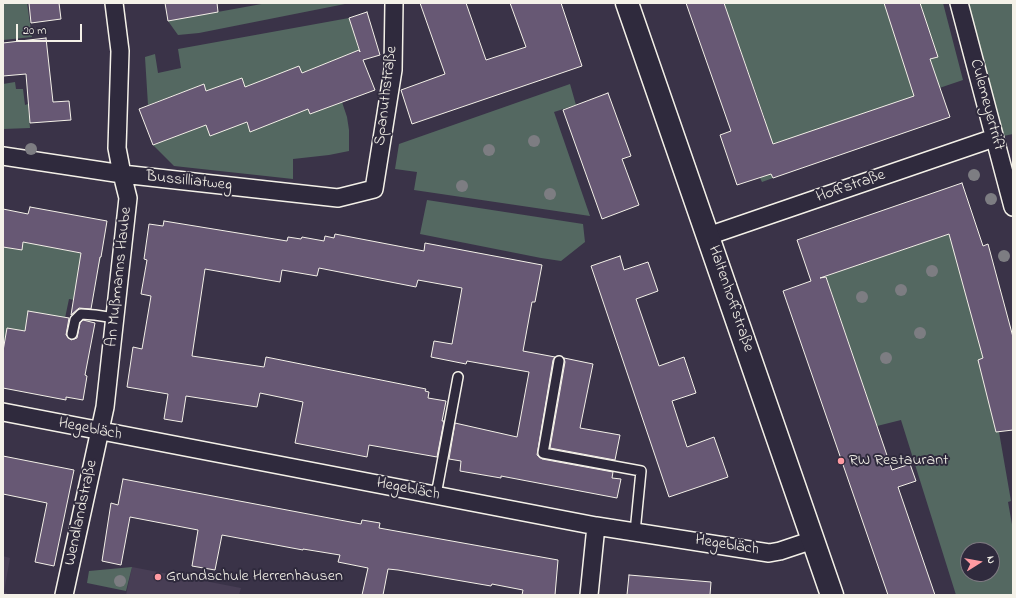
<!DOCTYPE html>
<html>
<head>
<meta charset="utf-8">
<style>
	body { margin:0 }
	#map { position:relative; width:1016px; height:598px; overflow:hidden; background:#3a3348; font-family:"Indie Flower",sans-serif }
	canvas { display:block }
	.frame { position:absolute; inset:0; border:4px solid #f4f1e8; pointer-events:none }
	.north { position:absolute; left:960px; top:542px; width:40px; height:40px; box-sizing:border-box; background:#2f2a3d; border:1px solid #7e7a81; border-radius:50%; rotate:79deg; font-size:11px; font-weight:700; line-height:16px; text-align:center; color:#f4f1e8 }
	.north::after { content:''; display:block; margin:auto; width:14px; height:18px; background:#ff9aa2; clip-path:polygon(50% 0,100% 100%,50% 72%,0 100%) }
	.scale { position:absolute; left:16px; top:24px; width:66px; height:18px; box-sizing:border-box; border:2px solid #f4f1e8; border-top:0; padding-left:5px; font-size:12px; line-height:14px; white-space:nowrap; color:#f4f1e8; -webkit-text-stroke:3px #2f2a3d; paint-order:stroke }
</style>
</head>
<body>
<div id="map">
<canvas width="1016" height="598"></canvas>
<div class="frame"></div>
<div class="north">N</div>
<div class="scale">20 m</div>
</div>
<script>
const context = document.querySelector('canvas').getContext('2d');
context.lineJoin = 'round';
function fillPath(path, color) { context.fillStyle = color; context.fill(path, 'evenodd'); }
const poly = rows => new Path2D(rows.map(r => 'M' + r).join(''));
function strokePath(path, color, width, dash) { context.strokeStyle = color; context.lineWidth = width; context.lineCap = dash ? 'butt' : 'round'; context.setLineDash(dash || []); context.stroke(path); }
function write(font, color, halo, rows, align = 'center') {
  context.font = font + ' "Indie Flower",sans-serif'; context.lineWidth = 4; context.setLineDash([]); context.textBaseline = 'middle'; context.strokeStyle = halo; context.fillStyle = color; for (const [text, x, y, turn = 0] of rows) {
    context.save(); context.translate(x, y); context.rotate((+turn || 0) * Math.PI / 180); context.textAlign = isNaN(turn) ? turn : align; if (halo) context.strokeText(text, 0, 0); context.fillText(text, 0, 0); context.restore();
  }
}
fillPath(poly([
	[3,556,10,558,4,592,7,593,7,595,3,595],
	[132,567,241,588,239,595,126,595]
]), '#483e55');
fillPath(poly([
	[3,3,27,3,32,37,3,40],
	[267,3,350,3,199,33,178,35,168,21],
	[724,3,943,3,963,80,762,148,773,178,762,182,760,178,765,119],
	[959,3,1013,3,1013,134,994,138],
	[349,18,359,50,302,73,245,87,242,78,206,91,204,84,148,105,145,57,155,54,158,73,181,68,178,49],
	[15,82,16,89,23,89,25,105,28,104,30,128,3,129,3,84],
	[570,84,576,105,554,112,590,216,414,190,417,172,395,169,399,144],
	[342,102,347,117,349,130,349,151,329,155,293,159,293,179,174,166,153,145,206,125,246,122,250,131,308,109,310,114],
	[427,200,583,224,585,242,561,261,541,258,420,234],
	[976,225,955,254,983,358,979,360,996,432,999,432,1011,501,1008,502,1013,530,1013,595,956,595,901,420,877,426,826,276],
	[968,550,992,550,992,574,968,574],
	[23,242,101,257,97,273,74,300,69,299,65,318,29,311,25,331,7,328,4,347,3,247,21,250],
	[132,567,126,591,87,583,89,571]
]), '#546861');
const building = poly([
	[29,3,59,3,61,19,31,23,29,3],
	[165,3,217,3,218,12,168,21,165,3],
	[420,3,466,3,486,60,526,47,510,3,561,3,582,66,412,124,401,90,445,74,420,3],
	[686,3,724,3,773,144,914,96,884,3,920,3,938,57,930,59,950,117,773,178,771,174,737,185,720,135,731,131,686,3],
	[367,12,380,55,363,60,375,90,310,114,308,109,250,132,247,122,210,136,206,125,153,145,139,109,204,84,206,91,242,78,245,87,299,66,302,73,359,50,360,52,349,18,367,12],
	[46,38,53,102,69,101,71,120,30,123,26,74,3,76,3,43,46,38],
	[608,93,631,156,622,159,639,205,602,219,563,110,608,93],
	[962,183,983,246,988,244,1013,337,1013,430,996,432,978,360,983,358,949,234,820,278,826,277,892,470,910,464,916,481,898,487,935,595,888,595,783,291,811,281,797,240,962,183],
	[30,207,107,221,101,257,100,257,91,309,79,308,71,315,81,253,23,242,22,250,3,247,3,209,28,214,30,207],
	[164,221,287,241,288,237,301,239,302,237,324,241,325,236,334,238,335,234,424,251,425,243,542,265,535,302,532,302,523,351,555,357,553,360,537,455,542,459,613,472,612,478,621,479,617,498,501,476,501,478,460,471,461,461,449,459,455,423,517,437,529,372,467,361,466,364,431,357,434,341,452,344,462,288,418,280,416,287,319,268,317,276,282,270,280,282,205,269,192,356,264,367,266,357,426,389,425,391,429,392,428,398,446,401,442,421,444,421,437,457,369,445,367,457,295,443,303,402,260,393,257,407,186,396,182,422,164,419,168,394,127,387,133,347,142,349,151,296,141,294,147,260,144,259,149,224,163,226,164,221],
	[620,256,624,270,648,262,658,291,636,299,659,366,684,357,696,393,672,401,687,447,714,437,728,477,669,497,591,266,620,256],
	[28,311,69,318,66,335,71,340,77,338,80,323,83,320,95,323,85,375,87,376,83,400,66,397,66,400,3,388,3,351,7,328,25,331,28,311],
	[564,358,593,364,580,428,620,435,615,460,550,448,565,362,564,358],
	[3,456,74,470,54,566,35,562,47,503,3,494,3,456],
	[123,479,361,524,362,520,380,523,379,528,558,560,555,595,522,595,523,590,492,584,491,586,398,570,388,569,383,595,362,595,368,568,338,562,340,555,303,549,303,550,222,535,215,570,192,566,198,530,130,517,121,565,102,561,111,503,118,505,123,479],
	[629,575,711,582,710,595,627,595,629,575]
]);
fillPath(building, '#675874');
strokePath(building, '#f4f1e8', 1);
const lane = poly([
	[72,334,75,320,81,314,95,315,115,318],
	[559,361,543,453,641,471,635,532],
	[436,495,458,377]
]);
const street = poly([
	[959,3,1013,207],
	[3,156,122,174,338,198,374,189,393,70,394,3],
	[708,236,994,138],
	[3,412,596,526,769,553,780,551,813,540],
	[64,595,105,407,128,198,122,174,117,148,120,51,114,3],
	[589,595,596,526]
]);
const secondary = poly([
	[627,3,832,595]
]);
strokePath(lane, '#f4f1e8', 12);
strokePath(street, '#f4f1e8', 20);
strokePath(secondary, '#f4f1e8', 25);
strokePath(lane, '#2f2a3d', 9);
strokePath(street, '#2f2a3d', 17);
strokePath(secondary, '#2f2a3d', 22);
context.fillStyle = '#7d7d82';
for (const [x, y] of [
	[534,141],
	[31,149],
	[489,150],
	[974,175],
	[462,186],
	[550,194],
	[991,199],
	[1004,256],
	[932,271],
	[901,290],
	[862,297],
	[920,333],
	[886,358],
	[120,581]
]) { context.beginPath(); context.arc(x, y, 6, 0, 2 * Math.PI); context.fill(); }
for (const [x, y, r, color] of [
	[841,461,4,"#ff9aa2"],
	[158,577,4,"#ff9aa2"]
]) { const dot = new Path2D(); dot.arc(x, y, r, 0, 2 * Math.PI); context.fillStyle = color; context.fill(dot); strokePath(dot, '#2f2a3d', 1.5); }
write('16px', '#f4f1e8', '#2f2a3d', [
	["Spanuthstraße",387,96,-83],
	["Culemeyertrift",986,105,75],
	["Bussilliatweg",189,182,6],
	["Hoffstraße",851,187,-19],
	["An Mußmanns Haube",120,277,-84],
	["Haltenhoffstraße",730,299,71],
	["Hegebläch",90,430,11],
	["Hegebläch",408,490,11],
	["Wendlandstraße",82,513,-78],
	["Hegebläch",727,546,9]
]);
write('16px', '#f4f1e8', '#2f2a3d', [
	["RW Restaurant",849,461],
	["Grundschule Herrenhausen",166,577]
], 'left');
</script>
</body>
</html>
